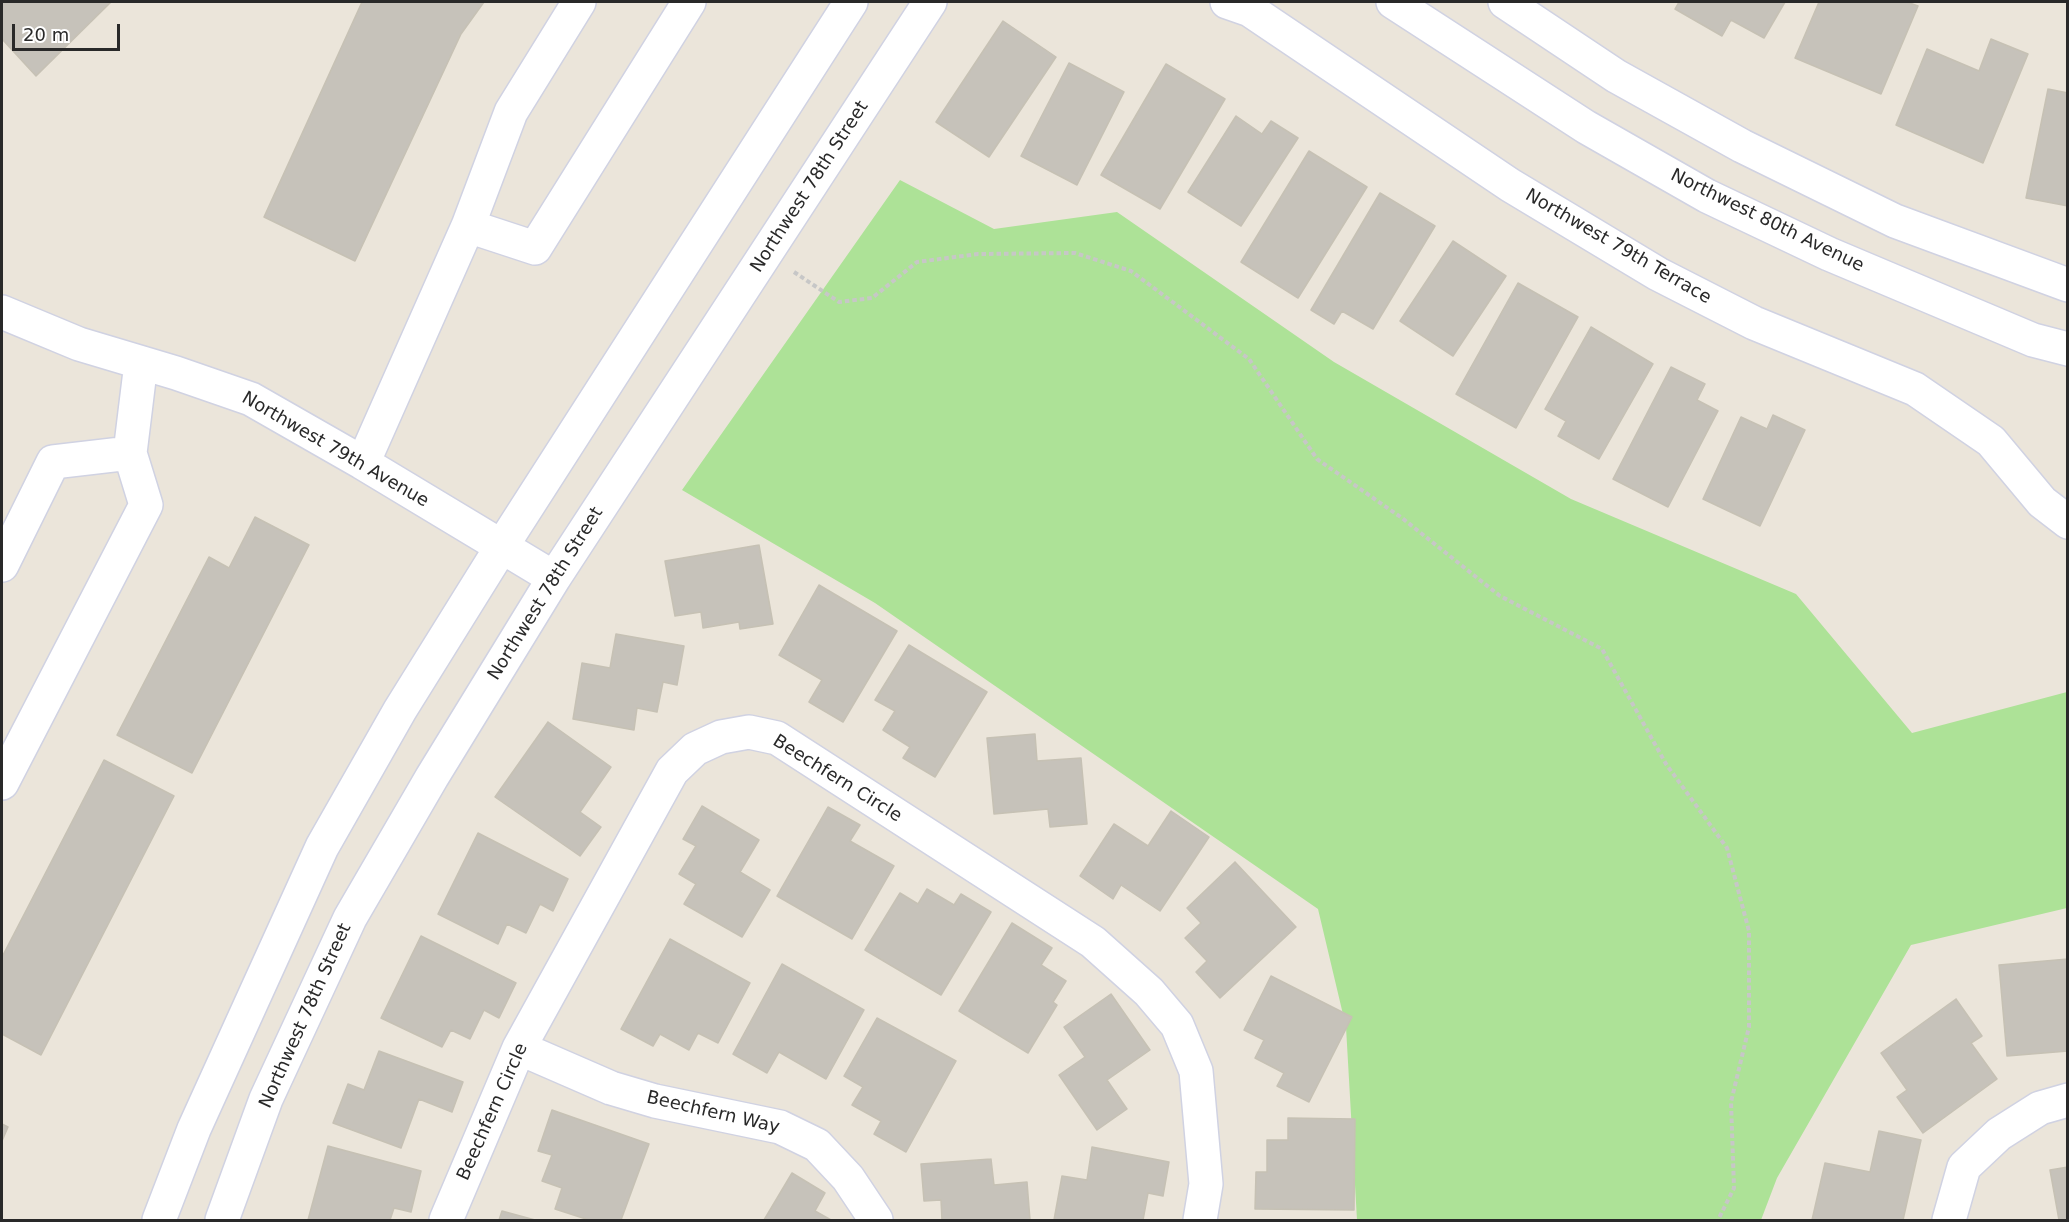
<!DOCTYPE html>
<html>
<head>
<meta charset="utf-8">
<style>
	body { margin:0 }
	#map { position:relative; width:2069px; height:1222px; overflow:hidden; background:#ebe5da; font-family:"DejaVu Sans",sans-serif }
	canvas { display:block }
	.frame { position:absolute; inset:0; border:3px solid #292929; pointer-events:none }
	.scale { position:absolute; left:12px; top:24px; width:108px; height:27px; box-sizing:border-box; border:3px solid #292929; border-top:0; padding-left:8px; font-size:18px; line-height:21px; white-space:nowrap; color:#292929; -webkit-text-stroke:4px #fff; paint-order:stroke }
</style>
</head>
<body>
<div id="map">
<canvas width="2069" height="1222"></canvas>
<div class="frame"></div>
<div class="scale">20 m</div>
</div>
<script>
const context = document.querySelector('canvas').getContext('2d');
context.lineJoin = 'round';
function fillPath(path, color) { context.fillStyle = color; context.fill(path, 'evenodd'); }
const poly = rows => new Path2D(rows.map(r => 'M' + r).join(''));
function strokePath(path, color, width, dash) { context.strokeStyle = color; context.lineWidth = width; context.lineCap = dash ? 'butt' : 'round'; context.setLineDash(dash || []); context.stroke(path); }
function write(font, color, halo, rows, align = 'center') {
  context.font = font + ' "DejaVu Sans",sans-serif'; context.lineWidth = 6; context.setLineDash([]); context.textBaseline = 'middle'; context.strokeStyle = halo; context.fillStyle = color; for (const [text, x, y, turn = 0] of rows) {
    context.save(); context.translate(x, y); context.rotate((+turn || 0) * Math.PI / 180); context.textAlign = isNaN(turn) ? turn : align; if (halo) context.strokeText(text, 0, 0); context.fillText(text, 0, 0); context.restore();
  }
}
fillPath(poly([
	[900,180,994,229,1117,212,1334,362,1571,499,1796,594,1912,733,2067,692,2067,908,1911,945,1777,1178,1761,1220,1357,1220,1346,1027,1318,909,875,603,682,490]
]), '#ade297');
const building = poly([
	[2,2,111,2,36,76,2,39,2,2],
	[362,2,484,2,461,34,355,261,264,217,362,2],
	[1679,2,1785,2,1764,38,1731,20,1722,36,1675,9,1679,2],
	[1819,2,1907,2,1918,6,1881,94,1795,58,1819,2],
	[1003,21,1056,57,989,157,936,122,1003,21],
	[1991,39,2028,54,1983,163,1896,125,1927,49,1979,71,1991,39],
	[1069,63,1124,92,1077,185,1021,156,1069,63],
	[1166,64,1225,99,1160,209,1101,175,1166,64],
	[2048,89,2068,93,2068,206,2026,198,2048,89],
	[1236,116,1262,134,1271,121,1298,138,1241,226,1188,192,1236,116],
	[1309,151,1367,187,1298,298,1241,262,1309,151],
	[1380,193,1435,226,1373,329,1342,311,1334,324,1311,310,1380,193],
	[1453,241,1506,276,1453,356,1400,321,1453,241],
	[1518,283,1578,317,1516,428,1456,394,1518,283],
	[1591,327,1653,364,1599,459,1558,436,1566,421,1545,409,1591,327],
	[1671,367,1705,384,1697,400,1718,411,1668,507,1613,479,1671,367],
	[1773,415,1805,430,1760,526,1703,499,1741,417,1767,429,1773,415],
	[255,517,309,545,192,773,117,735,209,557,229,568,255,517],
	[759,545,773,624,740,629,739,622,703,628,701,612,675,616,665,561,759,545],
	[819,585,897,631,843,722,809,702,822,680,779,655,819,585],
	[616,634,684,646,677,685,663,682,657,712,637,708,634,730,573,719,582,663,610,668,616,634],
	[909,645,987,692,935,777,903,758,910,747,883,730,895,711,875,700,909,645],
	[548,722,611,767,580,812,601,827,580,856,495,797,548,722],
	[1035,734,1037,761,1081,758,1087,824,1050,827,1048,809,994,814,987,738,1035,734],
	[104,760,174,796,41,1055,2,1034,2,957,104,760],
	[702,806,759,840,740,872,770,890,742,937,684,904,696,884,679,874,696,846,683,839,702,806],
	[828,807,860,825,850,841,894,866,852,939,777,896,828,807],
	[1171,811,1209,837,1160,911,1121,885,1113,899,1080,876,1114,824,1148,846,1171,811],
	[478,833,568,879,553,911,540,904,526,933,507,924,498,944,438,914,478,833],
	[1235,862,1296,927,1220,998,1196,972,1207,961,1185,938,1201,923,1187,908,1235,862],
	[927,889,954,905,961,894,991,912,941,995,865,950,900,893,918,904,927,889],
	[1012,923,1052,948,1041,965,1066,981,1053,1002,1057,1005,1028,1053,959,1011,1012,923],
	[421,936,516,983,499,1018,484,1010,470,1039,451,1030,442,1047,381,1018,421,936],
	[670,939,750,983,718,1043,698,1033,689,1050,660,1034,653,1046,621,1029,670,939],
	[2068,959,2068,1051,2007,1056,1999,965,2068,959],
	[782,964,864,1010,826,1079,779,1052,767,1073,733,1054,782,964],
	[1271,976,1352,1017,1309,1102,1277,1086,1284,1073,1255,1058,1264,1040,1244,1030,1271,976],
	[1111,994,1150,1050,1107,1080,1127,1109,1097,1130,1059,1075,1085,1057,1064,1027,1111,994],
	[1956,999,1982,1036,1971,1043,1997,1079,1923,1133,1897,1097,1907,1090,1881,1053,1956,999],
	[877,1018,956,1061,906,1152,874,1134,881,1121,852,1105,863,1087,844,1076,877,1018],
	[379,1051,463,1082,452,1112,419,1099,401,1148,333,1123,348,1084,364,1090,379,1051],
	[552,1110,649,1144,621,1220,589,1220,555,1209,562,1188,542,1181,552,1155,538,1151,552,1110],
	[1288,1118,1355,1119,1354,1210,1255,1209,1256,1172,1267,1172,1267,1140,1288,1140,1288,1118],
	[2,1124,8,1127,2,1141,2,1124],
	[1879,1131,1921,1140,1903,1220,1812,1220,1825,1163,1870,1172,1879,1131],
	[328,1146,421,1171,411,1212,394,1208,390,1220,308,1220,328,1146],
	[1092,1147,1169,1162,1163,1196,1148,1193,1143,1220,1054,1220,1062,1176,1087,1180,1092,1147],
	[991,1159,994,1185,1027,1182,1030,1220,942,1220,941,1200,924,1201,921,1164,991,1159],
	[2068,1167,2068,1220,2059,1220,2050,1170,2068,1167],
	[792,1173,825,1193,815,1211,831,1220,764,1220,792,1173],
	[502,1211,535,1220,499,1220,502,1211]
]);
fillPath(building, '#c6c2ba');
strokePath(building, '#c6c1b4', 1.5);
const minor = poly([
	[1227,2,1250,10,1510,185,1658,274,1754,323,1915,389,1991,441,2042,502,2068,522],
	[1393,2,1586,127,1707,196,1829,254,2033,340,2068,349],
	[1505,2,1616,76,1742,146,1895,221,2068,285],
	[468,226,535,248,689,2],
	[2,312,79,344,176,373,251,399,363,463,554,578],
	[363,463,468,226,511,112,579,2],
	[2,565,53,462,130,453],
	[2,783,146,505,130,453,141,363],
	[519,1048,611,1088,655,1101,780,1127,817,1145,848,1178,876,1220],
	[159,1220,194,1129,322,847,400,710,502,546,851,2],
	[222,1220,266,1099,350,918,432,777,554,578,930,2],
	[446,1220,519,1048,672,771,695,749,721,737,749,732,777,738,1093,942,1149,992,1177,1025,1196,1071,1206,1184,1200,1220],
	[1949,1220,1964,1167,1999,1134,2040,1108,2068,1100]
]);
strokePath(minor, '#d0d2e2', 36);
strokePath(poly([
	[794,272,839,302,872,298,917,262,978,254,1075,253,1131,271,1249,359,1317,459,1402,518,1500,596,1602,649,1666,764,1727,848,1749,931,1749,1027,1731,1102,1734,1188,1718,1220]
]), '#c7c7c7', 4, [4.5, 3]);
strokePath(minor, '#fff', 33);
write('18px', '#292929', '#fff', [
	["Northwest 78th Street",810,187,-57],
	["Northwest 80th Avenue",1767,221,26],
	["Northwest 79th Terrace",1618,247,30],
	["Northwest 79th Avenue",335,450,30],
	["Northwest 78th Street",546,594,-58],
	["Beechfern Circle",837,779,32],
	["Northwest 78th Street",306,1016,-66],
	["Beechfern Circle",493,1112,-66],
	["Beechfern Way",713,1113,13]
]);
</script>
</body>
</html>
